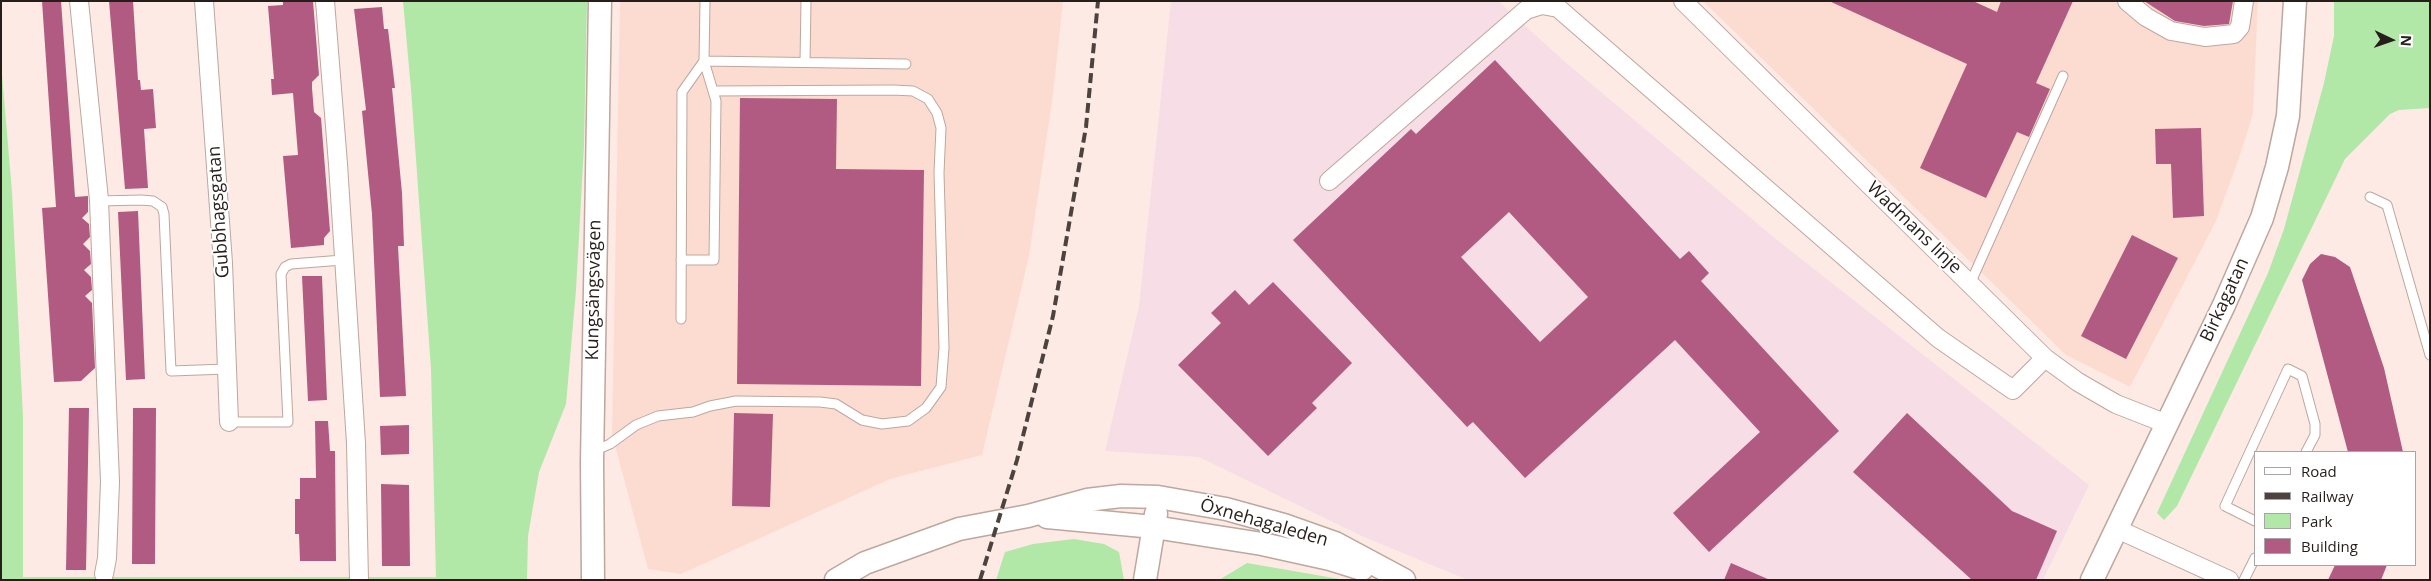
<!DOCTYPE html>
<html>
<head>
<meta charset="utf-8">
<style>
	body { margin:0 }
	#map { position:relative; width:2431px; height:581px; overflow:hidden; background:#fdeae4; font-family:"Open Sans",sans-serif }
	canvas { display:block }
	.frame { position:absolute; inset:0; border:2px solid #261e1b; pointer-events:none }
	.legend { position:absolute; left:2254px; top:451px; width:162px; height:115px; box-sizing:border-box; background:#fff; border:1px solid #a8a5a4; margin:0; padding:6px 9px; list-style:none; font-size:15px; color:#261e1b }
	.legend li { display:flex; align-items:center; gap:10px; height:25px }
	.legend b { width:25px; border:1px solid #a8a5a4 }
	.north { position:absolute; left:2366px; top:15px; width:50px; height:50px; -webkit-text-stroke:4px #fff; paint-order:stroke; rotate:93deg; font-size:14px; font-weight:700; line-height:20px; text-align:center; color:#261e1b }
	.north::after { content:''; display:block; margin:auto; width:18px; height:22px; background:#261e1b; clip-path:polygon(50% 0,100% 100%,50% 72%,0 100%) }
</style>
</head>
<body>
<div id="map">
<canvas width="2431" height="581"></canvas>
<div class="frame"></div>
<ul class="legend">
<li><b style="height:6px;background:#fff"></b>Road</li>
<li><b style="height:6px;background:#4c423f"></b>Railway</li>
<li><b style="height:14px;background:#b1e7a7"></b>Park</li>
<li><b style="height:14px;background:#b15a82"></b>Building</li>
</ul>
<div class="north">N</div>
</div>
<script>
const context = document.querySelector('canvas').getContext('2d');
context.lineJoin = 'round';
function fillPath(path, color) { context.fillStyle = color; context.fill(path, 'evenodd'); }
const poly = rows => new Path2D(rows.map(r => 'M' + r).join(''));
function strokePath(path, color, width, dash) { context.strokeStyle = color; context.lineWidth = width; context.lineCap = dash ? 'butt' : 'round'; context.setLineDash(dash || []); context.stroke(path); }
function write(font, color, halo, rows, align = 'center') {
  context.font = font + ' "Open Sans",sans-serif'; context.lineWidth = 4; context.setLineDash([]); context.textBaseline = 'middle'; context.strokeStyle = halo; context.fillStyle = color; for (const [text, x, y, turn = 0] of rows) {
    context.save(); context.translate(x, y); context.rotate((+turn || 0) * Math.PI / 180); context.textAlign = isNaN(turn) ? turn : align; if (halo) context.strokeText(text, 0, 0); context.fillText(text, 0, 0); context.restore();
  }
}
fillPath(poly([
	[620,1,1063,1,1053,95,1029,256,982,455,890,479,681,574,648,569,612,434],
	[1703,1,2258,1,2253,114,2239,158,2216,221,2130,387,2066,355]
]), '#fcdcd1');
fillPath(poly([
	[1171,1,1498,1,1564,61,1777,240,2089,485,2043,580,1468,580,1364,537,1199,457,1105,451,1139,306]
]), '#f7dde6');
fillPath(poly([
	[403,1,587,1,584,146,576,290,566,404,539,472,528,536,527,580,1,580,1,63,12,192,23,418,23,577,436,577,431,369,411,89],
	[2334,1,2430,1,2430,108,2399,110,2390,114,2345,159,2177,506,2164,520,2157,513,2268,273,2284,229,2324,83,2334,36],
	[1074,539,1104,544,1119,552,1124,580,996,580,1005,552,1033,544],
	[1247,563,1276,568,1345,580,1219,580]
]), '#b1e7a7');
fillPath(poly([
	[42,1,61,1,75,197,88,196,88,212,82,218,89,224,90,237,83,244,90,251,91,264,84,270,91,277,92,290,85,296,92,303,95,368,81,381,54,382,42,208,56,207],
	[109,1,133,1,138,80,140,80,141,90,153,89,156,128,144,129,148,188,125,189],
	[283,1,313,1,319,75,312,82,312,88,314,112,321,118,330,231,324,238,324,245,291,248,283,156,298,155,293,93,272,95,271,79,274,79,268,6,283,5],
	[1829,1,1973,1,1997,12,2001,1,2073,1,2036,83,2050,89,2029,137,2017,132,1986,198,1920,168,1967,64],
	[2144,1,2233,1,2229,24,2204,26,2175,21],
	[382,7,384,29,388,29,395,88,392,88,402,193,404,246,398,246,406,396,380,397,372,214,362,111,366,110,354,9],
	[1495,60,1680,259,1689,251,1709,273,1701,281,1839,431,1709,552,1673,513,1760,432,1675,340,1525,478,1473,422,1467,427,1293,240,1411,129,1416,134],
	[1509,212,1588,297,1540,342,1461,257],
	[740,98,837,99,836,169,924,170,921,386,737,384],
	[2201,128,2204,216,2173,218,2171,164,2156,164,2155,129],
	[138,211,145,379,126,380,118,212],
	[2132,235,2178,258,2126,359,2081,336],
	[2321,254,2335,257,2350,267,2384,368,2403,452,2348,452,2302,280,2310,264],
	[302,276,322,276,327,400,308,401],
	[1273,282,1352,363,1312,403,1317,408,1268,456,1178,365,1221,323,1211,313,1235,290,1249,305],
	[69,408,89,408,86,570,66,570],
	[133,408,156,408,155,564,132,564],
	[734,413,773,414,770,507,732,506],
	[1907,413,2012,511,2057,531,2036,580,1972,580,1853,472],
	[315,421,328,421,330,451,335,451,336,561,300,561,299,534,295,534,295,499,300,499,300,478,316,478],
	[409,425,409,454,381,455,380,426],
	[381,484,409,485,410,566,382,566],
	[1731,563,1770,580,1724,580],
	[2335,565,2387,565,2381,580,2328,580]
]), '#b15a82');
const service = poly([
	[704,61,906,64],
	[805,62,806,1],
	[2370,197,2387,205,2430,355],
	[99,201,141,200,153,201,162,207,164,214,171,371,227,369],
	[681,260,714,260,716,101,704,61,705,1],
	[1970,284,2063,76],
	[681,319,682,92,704,61],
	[229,422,288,422,281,274,285,267,291,264,343,260],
	[594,451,610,444,636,425,658,416,693,412,710,406,736,401,820,402,836,404,862,420,882,424,908,421,926,408,941,387,944,348,939,173,941,128,937,113,928,99,913,91,893,90,713,91],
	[2255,521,2225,506,2288,369,2302,376,2315,424,2315,435,2306,452],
	[2244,580,2255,558]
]);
const minor = poly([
	[79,1,99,200,110,482,107,558,104,574],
	[204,1,223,263,229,422],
	[325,1,338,164,356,443,359,580],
	[1683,1,2045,358,2078,382,2116,404,2167,424],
	[2127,1,2146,17,2171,31,2205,37,2234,34,2240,27,2244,1],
	[1329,181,1526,10,1542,5,1558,8,1938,338,2013,390,2045,358],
	[2117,529,2229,580]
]);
const tertiary = poly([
	[1047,517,1154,527,1262,544,1330,559,1362,569],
	[593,580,592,462,600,1],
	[836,580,865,563,959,529,1028,516,1087,500,1121,496,1158,497,1226,509,1284,525,1335,543,1404,580],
	[1145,580,1156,514],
	[2092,580,2224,305,2262,218,2277,167,2288,116,2295,1]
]);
strokePath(service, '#bda79e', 11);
strokePath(minor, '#bda79e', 20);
strokePath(tertiary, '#bda79e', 25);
strokePath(service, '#fff', 9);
strokePath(minor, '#fff', 18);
strokePath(tertiary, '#fff', 22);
strokePath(poly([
	[980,580,1017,460,1053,316,1086,127,1098,1]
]), '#4c423f', 4, [10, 5]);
write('18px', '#261e1b', '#fff', [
	["Gubbhagsgatan",219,212,-94],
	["Wadmans linje",1914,228,44],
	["Kungsängsvägen",594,290,-89],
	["Birkagatan",2225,300,-65],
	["Öxnehagaleden",1264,523,16]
]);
</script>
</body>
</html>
